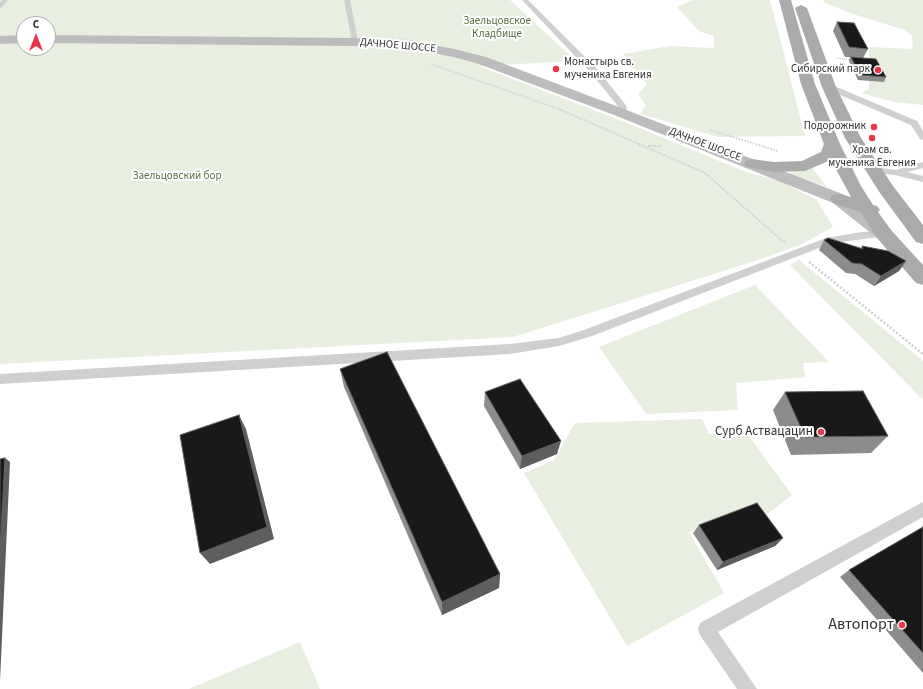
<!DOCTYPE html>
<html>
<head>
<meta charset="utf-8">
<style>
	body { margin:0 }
	#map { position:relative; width:923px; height:689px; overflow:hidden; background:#fff; font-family:"Source Sans 3",sans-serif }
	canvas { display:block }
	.north { position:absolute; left:16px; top:16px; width:40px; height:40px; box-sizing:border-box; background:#fff; border:1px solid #adadad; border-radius:50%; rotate:0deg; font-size:11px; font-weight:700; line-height:16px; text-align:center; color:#323232 }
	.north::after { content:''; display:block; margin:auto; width:14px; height:18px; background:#e63748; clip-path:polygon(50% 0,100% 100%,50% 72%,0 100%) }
</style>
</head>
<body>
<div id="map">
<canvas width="923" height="689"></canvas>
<div class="north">С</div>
</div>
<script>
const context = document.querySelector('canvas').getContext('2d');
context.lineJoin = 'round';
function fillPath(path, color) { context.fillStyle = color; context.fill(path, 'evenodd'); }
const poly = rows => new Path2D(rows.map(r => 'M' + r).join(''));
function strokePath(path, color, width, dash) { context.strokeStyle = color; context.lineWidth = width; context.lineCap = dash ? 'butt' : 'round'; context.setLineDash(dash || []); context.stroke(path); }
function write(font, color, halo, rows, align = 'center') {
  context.font = font + ' "Source Sans 3",sans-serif'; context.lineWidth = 4; context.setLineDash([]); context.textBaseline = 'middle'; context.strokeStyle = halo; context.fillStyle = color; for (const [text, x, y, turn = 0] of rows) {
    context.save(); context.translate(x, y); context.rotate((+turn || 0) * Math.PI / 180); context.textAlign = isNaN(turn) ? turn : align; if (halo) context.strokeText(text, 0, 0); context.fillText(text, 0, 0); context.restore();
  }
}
fillPath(poly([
	[0,0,510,0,576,61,479,66,625,122,746,172,780,181,817,200,833,227,800,245,752,262,513,337,0,364],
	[24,24,48,24,48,48,24,48],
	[692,0,770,0,805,136,718,137,640,114,646,106,638,94,647,84,623,54,670,46,714,48,714,36,699,31,677,7],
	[823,0,923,0,923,105,894,102,861,93,869,89,869,47,913,49,912,36,905,30,853,14,825,3],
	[812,167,827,187,792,175,789,173],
	[799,260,923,361,923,400,790,265],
	[755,285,829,362,803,363,805,377,736,383,738,410,646,414,599,347],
	[702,419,709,434,746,432,792,495,765,516,753,508,689,532,724,593,627,646,524,473,554,460,575,423],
	[300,642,320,689,189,689]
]), '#e8eee0');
strokePath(poly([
	[836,58,853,60],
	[431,64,562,110]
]), '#cfcfcf', 1.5, [1, 1]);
strokePath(poly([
	[559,109,705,173,785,243],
	[710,130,778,151],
	[648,146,663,146]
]), '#cfcfcf', 2, [1.5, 1.5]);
strokePath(poly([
	[809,262,923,354]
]), '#cfcfcf', 2.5, [2, 2]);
fillPath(poly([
	[2,0,8,0,0,9,0,3,2,0],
	[344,0,350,0,357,36,355,42,352,44,349,42,351,36,344,0],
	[522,0,528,0,597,69,625,104,627,108,622,114,616,114,615,112,619,108,617,105,591,73,522,0],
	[826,85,832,85,917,121,923,131,923,140,920,139,911,125,826,89,826,85],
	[923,162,923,168,907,172,923,176,923,182,895,175,873,173,868,170,873,167,896,170,923,162],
	[884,231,888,232,889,234,888,236,832,243,592,336,559,346,510,354,0,384,0,374,510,344,559,338,584,330,826,238,862,232,884,231],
	[923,502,923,517,718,632,757,689,737,689,700,635,698,629,700,623,923,502]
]), '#cfcfcf');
fillPath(poly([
	[24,35,24,43,0,44,0,36,24,35],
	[48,35,352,38,409,40,454,49,486,57,624,109,845,195,891,230,893,234,891,238,884,240,877,238,833,203,614,115,476,63,453,57,409,48,352,46,48,43,48,35]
]), '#bcbcbc');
fillPath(poly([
	[779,0,791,0,815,84,840,144,861,186,873,205,877,206,880,210,878,212,891,230,923,265,923,285,916,283,877,238,861,212,833,203,830,199,833,195,839,194,851,197,831,160,805,171,774,172,746,167,744,164,746,161,752,159,774,162,802,161,821,152,824,144,801,84,779,0],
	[801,5,807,8,836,87,861,138,893,186,923,225,923,244,916,242,880,193,845,138,822,87,795,8,801,5]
]), '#aaa');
fillPath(poly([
	[837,22,868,49,863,58,886,77,884,82,858,80,849,61,850,57,845,57,833,31],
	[824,240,861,248,862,246,906,261,899,271,874,286,855,274,846,273,819,250],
	[340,369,500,574,499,588,442,615,344,387],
	[485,392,557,454,520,469,484,406],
	[785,392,888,436,871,453,791,455,773,410],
	[699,525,783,538,775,546,717,570,693,533],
	[923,527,923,673,840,577,849,570]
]), '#8c8c8c');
fillPath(poly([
	[906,261,899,271,874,286,881,276],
	[239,415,246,429,274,539,210,564,200,553],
	[561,441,557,454,520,469,522,456],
	[5,458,10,462,0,681,0,552],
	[783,538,775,546,717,570,723,562],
	[500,574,499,588,442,615,442,602]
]), '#5e5e5e');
const building = poly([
	[837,22,854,23,868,49,849,47,837,22],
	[851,57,876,59,886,77,860,75,851,57],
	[828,238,863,249,862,246,888,251,906,261,881,276,862,264,852,263,824,240,828,238],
	[387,352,500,574,442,602,340,369,387,352],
	[520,379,561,441,522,456,485,392,520,379],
	[863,391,888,436,805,437,785,392,863,391],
	[239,415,267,527,200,553,180,435,239,415],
	[5,458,0,552,0,459,5,458],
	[757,503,783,538,723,562,699,525,757,503],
	[923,527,923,653,849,570,923,527]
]);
fillPath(building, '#191919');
strokePath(building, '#5e5e5e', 1);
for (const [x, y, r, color] of [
	[556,69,4,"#e63748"],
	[878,70,4,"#e63748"],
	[874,127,4,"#e63748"],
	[872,138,4,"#e63748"],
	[821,432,4,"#e63748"],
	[902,625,4,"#e63748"]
]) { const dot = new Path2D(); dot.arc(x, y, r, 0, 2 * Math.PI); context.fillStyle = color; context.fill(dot); strokePath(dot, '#fff', 1.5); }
write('11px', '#566f3e', '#fff', [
	["Заельцовское",497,22],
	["Кладбище",497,35],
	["Заельцовский бор",177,177]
]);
write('11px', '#323232', '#fff', [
	["ДАЧНОЕ ШОССЕ",398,46,5],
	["ДАЧНОЕ ШОССЕ",705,145,21]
]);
write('11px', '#323232', '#fff', [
	["Монастырь св.",564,63,"left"],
	["мученика Евгения",564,76,"left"],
	["Сибирский парк",870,70],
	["Подорожник",866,127],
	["Храм св.",872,151,"center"],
	["мученика Евгения",872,164,"center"]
], 'right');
write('13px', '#323232', '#fff', [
	["Сурб Аствацацин",813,432]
], 'right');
write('16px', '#323232', '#fff', [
	["Автопорт",894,625]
], 'right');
</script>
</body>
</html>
